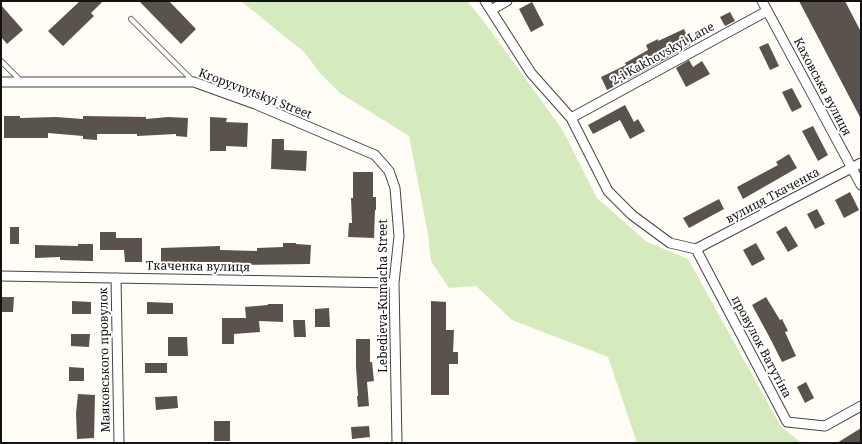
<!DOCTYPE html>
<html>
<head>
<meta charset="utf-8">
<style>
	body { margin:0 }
	#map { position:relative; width:862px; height:444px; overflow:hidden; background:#fffdf5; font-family:"Noto Serif",serif }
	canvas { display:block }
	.frame { position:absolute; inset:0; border:2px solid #111; pointer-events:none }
</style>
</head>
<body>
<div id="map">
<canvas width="862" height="444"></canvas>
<div class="frame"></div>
</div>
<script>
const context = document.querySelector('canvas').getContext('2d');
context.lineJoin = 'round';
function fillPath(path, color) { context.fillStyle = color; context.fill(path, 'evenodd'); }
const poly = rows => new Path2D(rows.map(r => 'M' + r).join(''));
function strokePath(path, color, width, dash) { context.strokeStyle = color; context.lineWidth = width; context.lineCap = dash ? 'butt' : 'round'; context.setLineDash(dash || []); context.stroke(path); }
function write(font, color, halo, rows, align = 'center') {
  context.font = font + ' "Noto Serif",serif'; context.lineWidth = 4; context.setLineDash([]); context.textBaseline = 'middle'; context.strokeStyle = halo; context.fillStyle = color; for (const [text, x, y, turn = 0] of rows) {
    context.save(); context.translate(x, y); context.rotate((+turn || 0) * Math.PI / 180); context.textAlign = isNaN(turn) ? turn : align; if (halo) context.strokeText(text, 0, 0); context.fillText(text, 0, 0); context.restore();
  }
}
fillPath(poly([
	[241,1,467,1,482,19,562,129,597,198,647,242,688,259,781,427,802,443,637,443,608,357,512,320,476,286,449,288,431,261,428,234,409,136,340,93,321,74,304,52]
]), '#d5ebbd');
fillPath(poly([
	[80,1,103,1,91,13,94,16,63,46,48,31],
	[139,1,169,1,196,29,181,44],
	[799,1,845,1,861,32,861,119],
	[532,2,544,25,531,32,519,9],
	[1,5,23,30,7,44,1,37],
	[730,12,735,21,725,26,720,17],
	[684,29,691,45,633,77,607,90,601,77,626,65,625,63,648,50,646,45,658,39,658,41],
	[768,43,779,66,770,70,759,47],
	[689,60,693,67,702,61,710,74,686,87,676,68],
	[792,88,802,107,792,112,782,92],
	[625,105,634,122,638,119,645,131,630,139,620,120,593,134,588,125],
	[4,116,20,116,20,118,56,117,83,119,83,116,146,117,146,119,168,117,188,118,187,137,176,136,176,134,137,136,137,134,97,134,97,140,83,139,83,136,48,133,48,138,4,138],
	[210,117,227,118,226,122,248,123,247,147,226,146,226,151,210,151],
	[813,126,828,155,818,161,802,131],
	[272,139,284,139,284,150,307,151,306,171,271,169],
	[789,154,797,168,743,199,737,187,778,165,776,162],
	[353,172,373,172,373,197,376,197,376,210,375,210,374,238,348,237,349,223,352,223,351,198,353,198],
	[850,192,859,210,844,218,835,200],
	[719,199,724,209,689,228,683,218],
	[817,209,825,224,815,229,807,214],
	[786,226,798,246,788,252,776,232],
	[10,227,19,227,19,244,10,244],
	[100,232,116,232,116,238,142,238,142,262,125,262,124,250,100,250],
	[283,243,296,243,296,244,311,245,310,264,240,265,232,264,232,262,161,262,161,248,220,246,220,250,257,251,257,248,283,247],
	[756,243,765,259,752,266,743,250],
	[78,244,93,244,93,261,60,260,60,257,35,258,35,245,78,246],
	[1,297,14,297,13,312,1,312],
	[766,297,780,320,782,319,788,331,785,332,796,356,782,362,771,340,752,305],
	[72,301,91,302,91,314,72,314],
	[431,301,446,302,446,330,454,330,453,352,458,352,458,364,449,364,449,395,431,395],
	[147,302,173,303,173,314,147,314],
	[268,304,283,304,283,322,259,321,260,332,234,334,234,344,222,344,222,318,246,318,245,307,268,305],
	[329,308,330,327,315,327,315,309],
	[293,320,305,320,306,337,294,337],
	[71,334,90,334,89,347,71,346],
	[168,337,187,337,188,356,168,356],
	[356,339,370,339,370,362,372,362,374,381,367,382,369,406,358,407,357,396,358,396,356,367],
	[145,363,167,363,167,373,145,373],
	[69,367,84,368,84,381,69,381],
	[806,382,814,398,805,403,797,387],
	[78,394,95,395,94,438,77,439,76,413],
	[177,396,178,408,156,410,155,397],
	[214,421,230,421,230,441,214,441],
	[369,426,370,437,352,439,351,427],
	[861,428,861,443,837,443]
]), '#5a524d');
const lane = poly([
	[131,19,194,82],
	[1,61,21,81]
]);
const street = poly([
	[485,1,531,73,571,118,608,191,632,215,670,243,696,249],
	[762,1,861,185],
	[491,10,507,1],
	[1,82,194,82,255,104,375,155,389,171,395,188,399,236,394,283,397,443],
	[571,118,767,11],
	[696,249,787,422,825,426,861,406],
	[696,249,861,163],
	[1,276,394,283],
	[116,278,119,443]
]);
strokePath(lane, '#444', 6);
strokePath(street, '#444', 11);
strokePath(lane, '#fff', 4.5);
strokePath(street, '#fff', 9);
write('12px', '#111', '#fff', [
	["2-i Kakhovskyi Lane",663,54,-29],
	["Каховська вулиця",822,87,62],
	["Kropyvnytskyi Street",255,94,21],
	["вулиця Ткаченка",773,196,-28],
	["Ткаченка вулиця",198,267,1],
	["Lebedieva-Kumacha Street",384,296,-90],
	["провулок Ватутіна",761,347,62],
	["Маяковського провулок",105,360,-91]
]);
</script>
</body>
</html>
